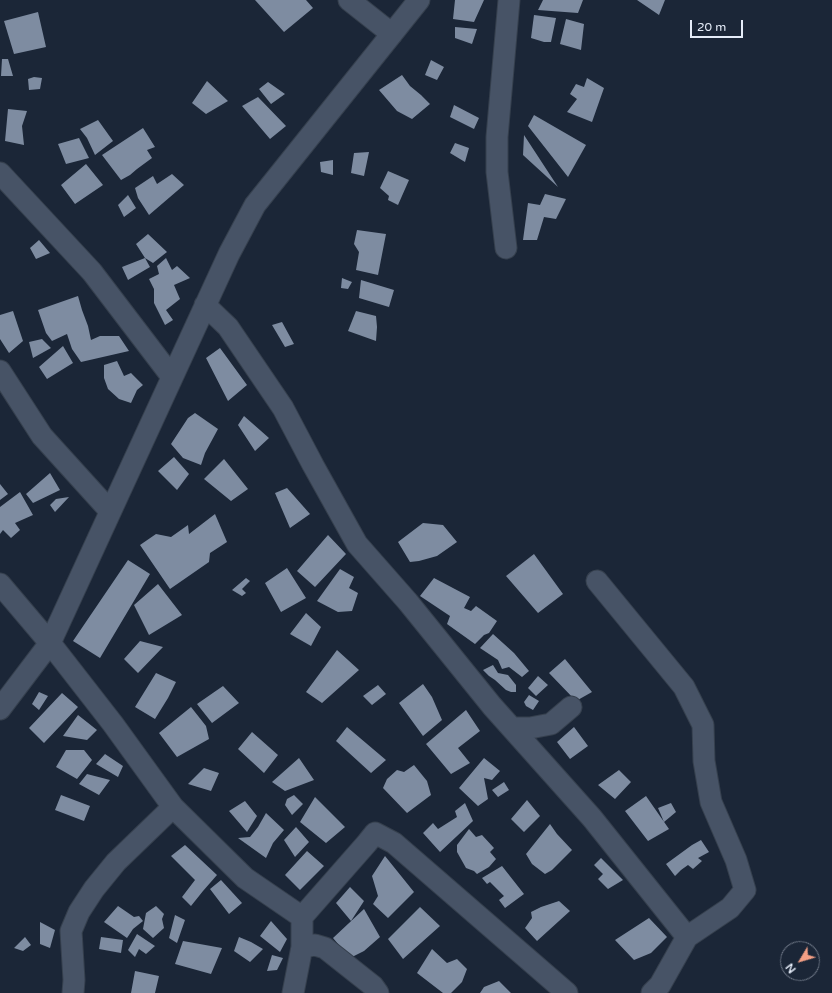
<!DOCTYPE html>
<html>
<head>
<meta charset="utf-8">
<style>
	body { margin:0 }
	#map { position:relative; width:832px; height:993px; overflow:hidden; background:#1b2637; font-family:"Varela Round",sans-serif }
	canvas { display:block }
	.north { position:absolute; left:780px; top:941px; width:40px; height:40px; box-sizing:border-box; background:#1b2637; border:1px solid #6c7584; border-radius:50%; rotate:232deg; font-size:11px; font-weight:700; line-height:16px; text-align:center; color:#e5ecf8 }
	.north::after { content:''; display:block; margin:auto; width:14px; height:18px; background:#f39f85; clip-path:polygon(50% 0,100% 100%,50% 72%,0 100%) }
	.scale { position:absolute; left:690px; top:20px; width:53px; height:18px; box-sizing:border-box; border:2px solid #e5ecf8; border-top:0; padding-left:5px; font-size:12px; line-height:14px; white-space:nowrap; color:#e5ecf8; -webkit-text-stroke:3px #1b2637; paint-order:stroke }
</style>
</head>
<body>
<div id="map">
<canvas width="832" height="993"></canvas>
<div class="north">N</div>
<div class="scale">20 m</div>
</div>
<script>
const context = document.querySelector('canvas').getContext('2d');
context.lineJoin = 'round';
function fillPath(path, color) { context.fillStyle = color; context.fill(path, 'evenodd'); }
const poly = rows => new Path2D(rows.map(r => 'M' + r).join(''));
function strokePath(path, color, width, dash) { context.strokeStyle = color; context.lineWidth = width; context.lineCap = dash ? 'butt' : 'round'; context.setLineDash(dash || []); context.stroke(path); }
fillPath(poly([
	[255,0,306,0,313,8,284,32],
	[455,0,484,0,474,22,453,19],
	[543,0,583,0,578,13,538,10],
	[637,0,665,0,659,15],
	[38,12,46,47,14,54,4,21],
	[534,15,556,18,551,42,544,42,531,38],
	[566,19,584,24,581,50,560,44],
	[455,27,477,29,472,44,455,38],
	[2,59,8,59,13,76,1,76],
	[431,60,444,67,437,80,425,75],
	[402,75,410,86,421,95,430,104,412,119,397,111,379,90],
	[34,77,42,78,40,89,29,90,28,79],
	[587,78,604,88,592,122,567,112,577,99,570,94,576,84,584,87],
	[207,81,228,101,206,114,192,103],
	[268,82,285,94,271,104,259,89],
	[258,97,286,126,270,139,242,106],
	[454,105,479,118,474,129,450,117],
	[8,109,27,111,22,126,24,145,5,141],
	[534,115,586,145,568,177,528,126],
	[98,120,113,141,95,155,87,138,80,129],
	[143,128,155,147,147,150,152,158,137,169,130,175,121,180,102,155],
	[524,135,558,187,523,155],
	[79,138,89,158,66,164,58,144],
	[455,143,469,148,465,162,450,153],
	[369,152,364,176,351,173,354,153],
	[333,160,333,175,321,172,320,162],
	[86,164,103,185,75,204,61,185],
	[388,171,409,180,398,205,388,200,389,196,380,188],
	[172,174,184,185,149,215,138,198,135,188,153,176,157,184],
	[545,194,566,199,556,219,544,217,537,240,523,240,528,203,540,205],
	[128,195,136,208,124,217,118,205],
	[357,230,386,234,378,275,356,270,359,252,354,244],
	[148,234,167,252,153,263,145,258,150,267,128,280,122,267,145,258,136,244],
	[39,240,50,253,36,259,30,248],
	[166,258,172,270,177,266,190,278,174,285,180,299,166,310,173,320,165,325,154,303,154,289,149,279,159,274,157,266],
	[342,278,352,282,348,289,341,288],
	[361,280,394,290,389,307,359,298],
	[78,296,82,310,88,326,91,340,100,336,119,336,129,351,81,362,72,349,67,334,52,341,46,333,38,310],
	[13,311,23,341,9,353,0,339,0,315],
	[356,311,376,316,377,327,376,341,348,331],
	[282,322,294,344,285,347,272,325],
	[42,339,51,348,33,358,29,342],
	[63,346,73,363,47,379,39,367],
	[220,348,247,385,228,401,206,358],
	[117,361,124,376,131,373,143,385,137,390,131,403,119,399,108,389,104,378,104,365],
	[195,413,218,429,205,453,201,465,183,458,171,444,188,418],
	[244,416,269,438,255,451,238,425],
	[174,457,189,474,177,490,158,471],
	[224,459,248,489,231,501,204,479],
	[50,473,60,490,33,503,26,494],
	[0,484,8,494,0,500],
	[287,488,310,514,290,528,275,493],
	[20,492,33,515,15,523,20,530,11,538,3,530,0,534,0,507],
	[69,497,55,512,50,505,56,499],
	[215,514,227,542,210,553,209,562,170,589,140,545,156,534,171,537,188,525,189,534],
	[423,523,443,525,457,542,437,556,419,561,410,562,398,542],
	[328,535,346,554,315,587,297,571],
	[534,554,563,594,538,613,506,576],
	[128,560,150,574,100,658,73,641],
	[287,568,306,598,281,612,265,583],
	[340,569,354,577,349,588,358,593,352,611,338,612,317,601],
	[246,578,250,581,242,589,246,593,242,596,232,590],
	[434,578,470,597,464,608,471,611,476,606,497,621,489,633,484,635,475,644,447,624,450,616,420,596],
	[158,584,182,615,149,635,134,605],
	[306,613,321,627,311,646,290,634],
	[493,634,514,653,529,671,522,677,509,667,502,669,498,660,480,648],
	[140,641,163,647,138,673,124,659],
	[337,650,359,670,322,703,306,692],
	[565,659,592,692,576,701,549,673],
	[493,665,498,673,508,675,516,685,516,692,511,692,506,690,495,680,489,676,483,670],
	[156,673,176,682,168,698,155,719,135,707],
	[538,676,548,685,536,696,528,688],
	[423,684,432,697,442,720,423,736,399,703],
	[378,685,386,694,372,705,363,696],
	[223,686,239,703,212,723,197,704],
	[39,692,48,696,39,710,32,704],
	[62,693,78,707,44,743,29,728],
	[529,695,539,701,533,710,526,706,524,702],
	[191,707,206,726,209,739,177,757,159,733],
	[466,710,480,731,458,748,470,763,451,774,426,744],
	[78,715,97,730,87,740,63,736],
	[347,727,386,760,371,773,336,741],
	[574,727,588,746,570,759,557,742],
	[252,732,278,755,264,773,238,749],
	[66,750,84,750,92,760,77,779,56,767],
	[105,754,123,766,118,777,96,764],
	[299,758,314,780,285,791,272,782],
	[484,758,500,771,492,780,484,778,488,799,478,806,459,788],
	[414,765,427,781,431,795,407,813,383,788,387,779,397,770,404,772],
	[204,768,219,773,211,791,188,784],
	[619,770,631,782,615,799,598,785],
	[87,774,110,780,99,795,79,784],
	[504,782,509,790,498,797,492,790],
	[61,795,90,806,84,821,55,810],
	[294,795,303,804,292,815,285,805,287,799],
	[646,796,669,829,648,841,625,811],
	[315,797,345,827,326,843,300,822],
	[527,800,540,816,524,832,511,819],
	[245,801,257,816,247,832,229,811],
	[465,803,473,821,440,852,423,833,433,823,438,829,457,817,455,811],
	[671,803,676,812,664,822,658,808],
	[266,813,284,830,273,843,266,858,238,838,250,837,258,827],
	[550,824,557,834,572,850,552,870,545,874,532,864,526,854],
	[296,827,309,842,295,857,284,840],
	[469,829,476,837,482,835,494,848,490,852,496,859,489,867,477,874,474,871,466,868,457,852,457,845],
	[701,840,709,852,698,858,702,861,693,869,688,865,681,870,675,876,666,864,692,845],
	[185,845,217,875,203,891,191,906,182,897,195,880,171,856],
	[307,851,324,866,300,890,285,875],
	[385,856,414,892,388,918,373,904,378,896,372,876],
	[601,858,623,880,608,889,598,879,603,874,594,865],
	[502,866,524,894,505,908,499,900,504,896,490,882,487,884,482,878],
	[221,880,242,903,229,914,210,889],
	[350,887,364,901,351,921,336,903],
	[559,901,570,911,537,941,525,928,532,918,531,912,541,907],
	[118,906,134,917,139,916,143,921,133,929,127,938,104,922],
	[156,906,164,914,162,919,164,928,153,938,143,929,146,913],
	[420,907,440,926,403,959,388,939],
	[364,909,380,937,364,951,350,958,333,938],
	[175,915,185,920,177,943,169,938],
	[649,918,667,937,651,953,634,960,615,940],
	[271,921,287,939,280,952,260,936],
	[40,922,55,930,50,948,40,944],
	[137,934,155,946,146,954,139,949,135,957,128,950],
	[25,937,31,945,23,951,14,948],
	[101,937,123,940,121,953,99,949],
	[239,937,251,942,263,949,250,962,234,951],
	[183,941,222,948,211,974,175,964],
	[432,949,447,963,457,959,467,969,462,982,451,993,443,993,417,973],
	[272,955,283,958,277,970,267,971],
	[135,971,159,976,155,993,131,993],
	[499,981,511,993,480,993,484,987]
]), '#7e8ca1');
const minor = poly([
	[349,0,392,34],
	[0,173,92,272,172,377],
	[506,248,497,172,497,137,509,0],
	[205,305,228,327,283,408,313,465,357,544,408,602,492,706,592,818,687,937],
	[0,371,42,436,110,511],
	[597,581,684,687,703,725,704,761,711,802,736,860,745,890,730,908,687,937,660,985,652,993],
	[0,584,50,643,113,724,173,807,245,878,302,917,302,947,293,993],
	[0,709,50,643,229,254,255,205,419,0],
	[512,728,530,728,551,724,571,707],
	[302,917,367,843,375,833,394,843,567,993],
	[302,947,315,945,325,948,373,986,378,993],
	[73,993,74,980,71,931,79,912,94,889,116,862,173,807]
]);
strokePath(minor, '#36404e', 23);
strokePath(minor, '#475366', 21);
</script>
</body>
</html>
